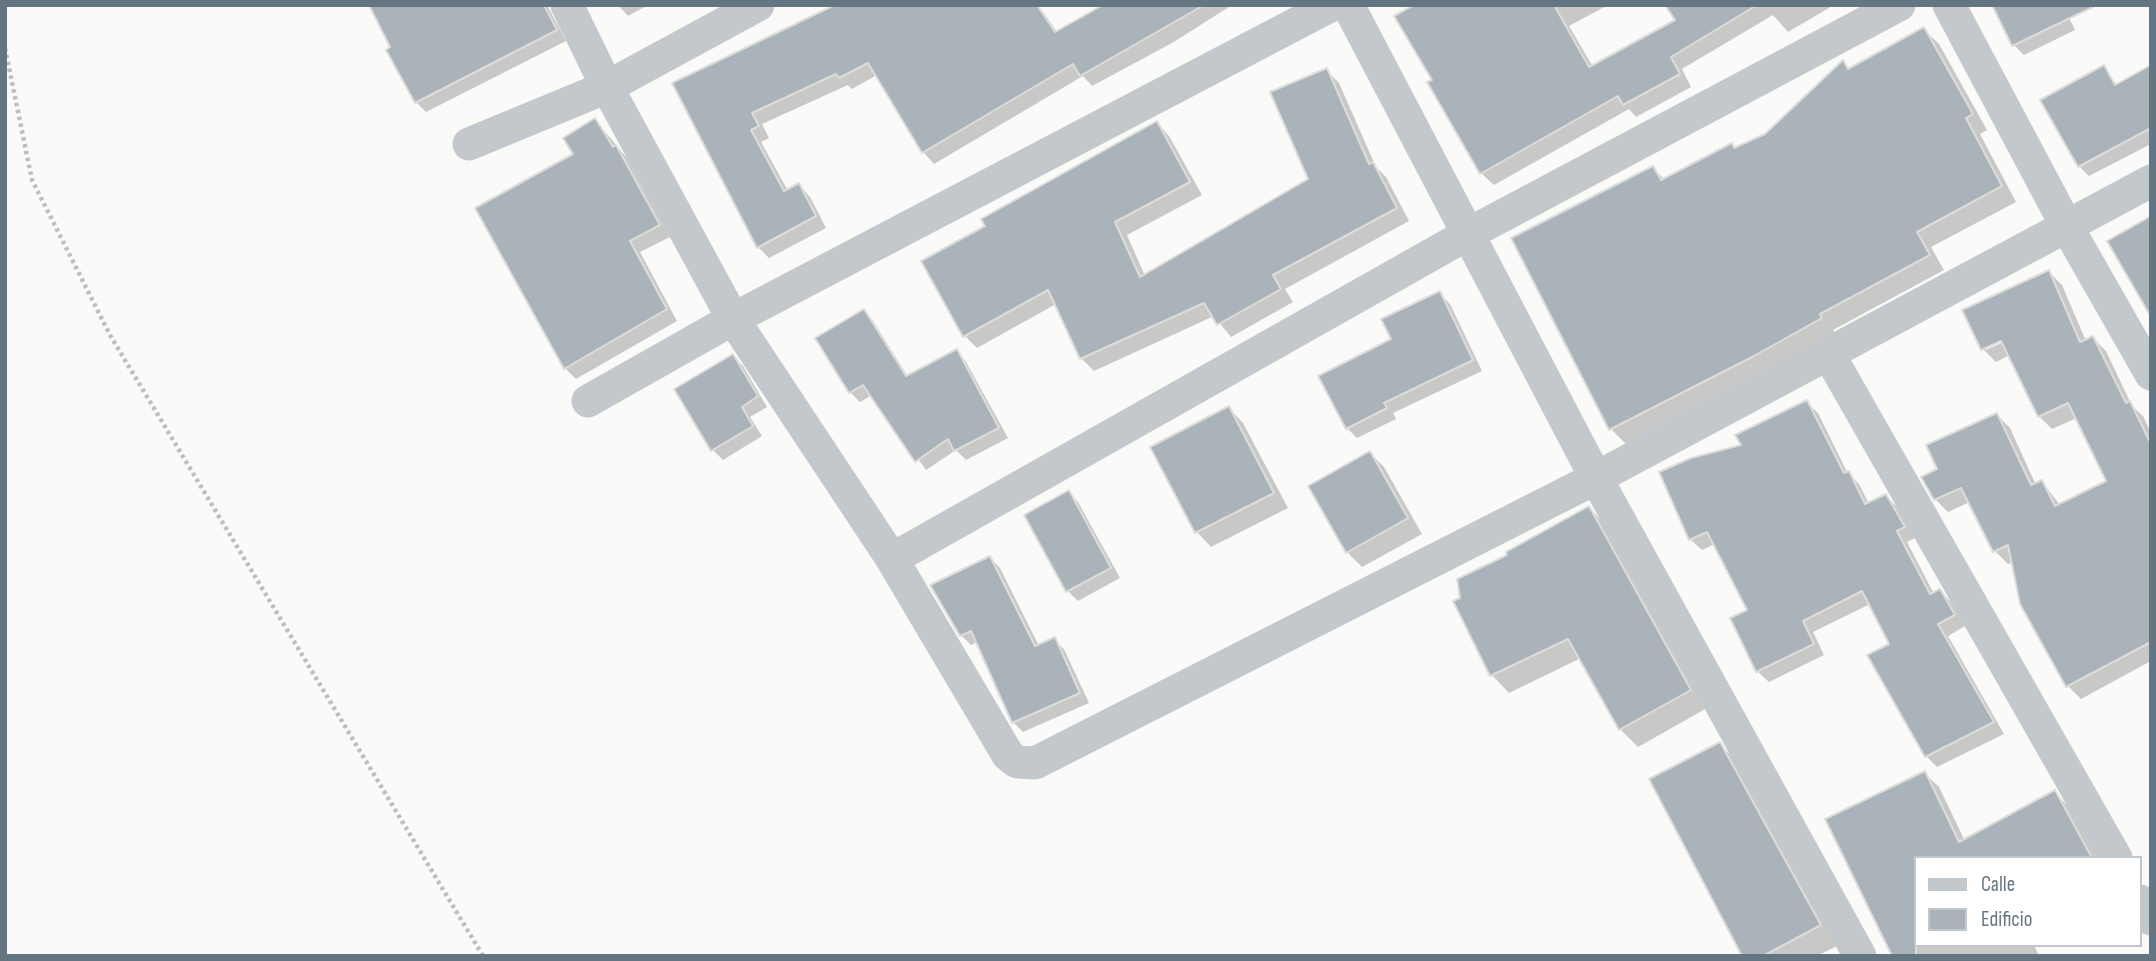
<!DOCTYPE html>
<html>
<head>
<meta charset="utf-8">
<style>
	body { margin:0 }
	#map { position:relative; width:2156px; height:961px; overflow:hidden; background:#fafaf8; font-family:"Sofia Sans Condensed",sans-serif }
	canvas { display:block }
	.frame { position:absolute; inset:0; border:7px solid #657683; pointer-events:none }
	.legend { position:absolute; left:1914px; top:856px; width:228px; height:91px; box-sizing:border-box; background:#fff; border:2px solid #c1c8cd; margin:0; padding:9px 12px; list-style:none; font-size:21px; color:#657683 }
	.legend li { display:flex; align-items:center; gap:14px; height:35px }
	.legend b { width:35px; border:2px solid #c1c8cd }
</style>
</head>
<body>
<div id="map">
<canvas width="2156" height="961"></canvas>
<div class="frame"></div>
<ul class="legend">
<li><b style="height:9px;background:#c3c8cc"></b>Calle</li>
<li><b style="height:19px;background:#aab3b9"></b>Edificio</li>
</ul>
</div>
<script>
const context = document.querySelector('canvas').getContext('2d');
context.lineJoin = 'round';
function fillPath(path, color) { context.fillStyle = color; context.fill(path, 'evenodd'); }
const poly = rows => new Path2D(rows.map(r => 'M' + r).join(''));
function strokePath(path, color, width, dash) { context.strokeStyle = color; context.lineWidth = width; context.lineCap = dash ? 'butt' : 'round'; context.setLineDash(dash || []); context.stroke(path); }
fillPath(poly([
	[370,5,547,5,566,41,426,112,416,102],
	[618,5,648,5,628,16],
	[839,5,1038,5,1057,32,1107,5,1229,7,1172,43,1092,86,1083,76,934,164,923,152,877,75,852,89,848,85,762,124,769,138,761,142,788,191,799,185,810,197,826,228,769,258,758,247,674,84],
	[1418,5,1608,5,1569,26,1593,67,1677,21,1667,5,1834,5,1788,32,1773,15,1682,69,1691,87,1636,117,1629,109,1494,185,1481,173,1434,80],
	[1994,5,2063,5,2075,30,2024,55,2014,45],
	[1923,29,1939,44,1987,130,1980,134,2016,202,1931,247,1944,270,1833,330,1836,334,1626,444,1611,429,1513,239,1653,168,1665,180,1732,146,1735,149,1766,136,1843,62,1850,69],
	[2151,67,2151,144,2089,176,2079,166,2103,68,2118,86],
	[1326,70,1339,83,1376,167,1386,177,1409,221,1285,289,1293,302,1231,337,1214,316,1094,371,1081,358,1056,304,977,348,964,335,987,227,1157,123,1169,136,1202,195,1127,235,1145,276,1310,180],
	[595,120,627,158,670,237,640,252,677,321,576,379,565,368,575,155],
	[2049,272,2062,285,2086,341,2093,338,2106,351,2132,406,2143,416,2151,433,2151,661,2081,699,2068,686,2013,562,2008,564,1995,551,1970,502,1948,512,1935,499,1939,469,1997,415,2010,428,2036,485,2042,482,2060,505,2108,481,2077,418,2052,429,2039,416,2010,355,1996,362,1983,349],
	[2009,335,2010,339,1986,350,1986,346],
	[1440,294,1450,304,1482,371,1393,413,1396,419,1357,438,1347,428,1321,377,1393,340],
	[863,311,873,321,908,377,957,352,966,362,1008,438,966,460,956,450,926,470,872,395,860,402,850,392,818,339],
	[733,356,743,366,767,407,750,417,762,436,723,460,713,450],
	[1806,402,1818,413,1847,472,1859,484,1869,504,1886,496,1897,507,1915,538,1907,542,1934,594,1940,591,1951,602,1965,626,1948,636,2004,734,1937,767,1926,756,1891,645,1870,604,1813,632,1824,655,1769,682,1757,671,1750,611,1715,544,1702,550,1690,539,1743,446],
	[1229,408,1243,423,1288,508,1211,547,1197,532,1152,448],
	[1370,453,1384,467,1422,534,1362,567,1347,552],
	[1068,492,1078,502,1120,578,1078,601,1068,591,1026,515],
	[1589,508,1607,526,1707,708,1638,747,1620,729,1581,658,1509,693,1492,675],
	[990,558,1000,568,1039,646,1054,640,1064,649,1089,703,1023,732,1013,722,977,642,971,645,961,635],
	[1720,744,1738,763,1839,945,1817,956,1744,956],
	[1924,773,1939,787,1965,841,2054,792,2069,807,2097,858,1916,858,1916,945,2034,945,2039,956,1895,956]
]), '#0003');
const building = poly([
	[369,5,544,5,557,30,415,103,386,50,390,47,369,5],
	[835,5,1037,5,1055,32,1103,5,1204,5,1080,76,1073,64,922,153,868,63,839,78,836,74,752,113,759,126,751,130,784,191,799,183,816,216,757,248,672,83,835,5],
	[1414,5,1554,5,1589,67,1675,20,1665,5,1757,5,1671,57,1680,74,1623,105,1618,96,1480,174,1427,82,1432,80,1394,16,1414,5],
	[1992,5,2097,5,2012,46,1992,5],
	[1924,27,1973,114,1966,118,2002,186,1917,232,1930,255,1820,314,1822,318,1752,357,1609,430,1511,238,1653,166,1661,180,1732,143,1734,148,1765,134,1843,60,1848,69,1924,27],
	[2104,65,2115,85,2151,65,2151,128,2078,167,2040,100,2104,65],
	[1327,68,1369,164,1373,162,1397,208,1273,275,1281,289,1217,325,1204,303,1080,359,1048,290,963,337,921,261,985,226,981,219,1157,121,1190,182,1115,222,1140,277,1308,179,1270,92,1327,68],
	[595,118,613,147,616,145,660,225,630,241,667,309,564,369,475,208,573,154,563,138,595,118],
	[2151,216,2151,317,2107,241,2151,216],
	[2049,270,2080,342,2093,336,2126,403,2130,401,2151,444,2151,642,2066,687,2020,604,2008,545,1993,552,1961,488,1934,500,1921,477,1937,469,1926,445,1997,413,2031,485,2042,480,2055,506,2106,481,2068,403,2038,417,2001,341,1981,350,1962,310,2049,270],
	[1440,291,1473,360,1384,403,1387,408,1346,429,1318,376,1391,339,1381,319,1440,291],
	[864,309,906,376,957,349,999,428,954,451,948,439,915,462,863,385,849,393,815,338,864,309],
	[733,354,758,396,742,407,753,426,711,451,674,389,733,354],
	[1807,400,1844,473,1849,471,1865,504,1886,494,1905,527,1897,531,1930,594,1940,589,1955,615,1938,624,1994,722,1925,757,1867,655,1889,644,1862,591,1803,621,1814,644,1756,672,1730,618,1747,610,1707,532,1689,540,1659,472,1691,458,1741,445,1735,435,1807,400],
	[1229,406,1274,493,1195,533,1150,447,1229,406],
	[1370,451,1408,518,1346,553,1308,486,1370,451],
	[1069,490,1111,568,1066,592,1024,515,1069,490],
	[1589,506,1691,690,1619,730,1568,639,1490,676,1453,601,1460,598,1457,579,1507,555,1506,552,1589,506],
	[990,556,1035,646,1055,637,1080,693,1012,723,971,631,960,636,930,585,990,556],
	[1720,742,1821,925,1763,956,1742,956,1649,779,1720,742],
	[1925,771,1959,842,2055,790,2092,858,1916,858,1916,956,1892,956,1825,819,1925,771]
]);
fillPath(building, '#aab3b9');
strokePath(building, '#dcdcda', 2);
strokePath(poly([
	[5,48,32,180,110,335,483,956]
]), '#bbbfc2', 4.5, [3.5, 3.5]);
strokePath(poly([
	[567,5,607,87,733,319,892,559,1468,234,1899,5],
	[1348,5,1596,478,1860,956],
	[1949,5,2066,225,2151,374],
	[469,144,607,87,758,5],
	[1828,353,2116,858],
	[588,401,733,319,1332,5],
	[892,559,1008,755,1017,762,1035,763,1596,478,2151,181],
	[2140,901,2151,919]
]), '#c3c8cc', 33);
</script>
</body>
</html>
